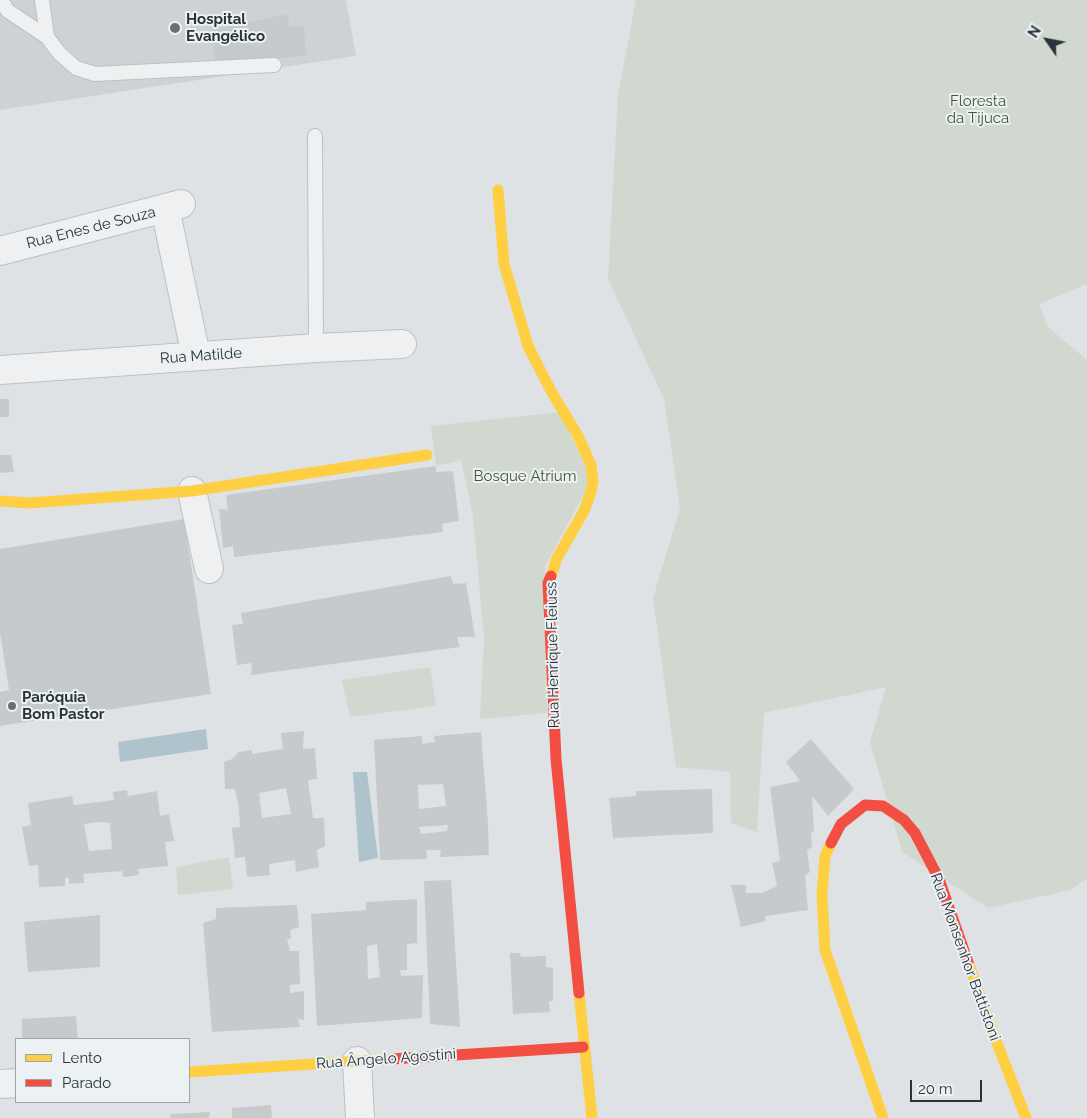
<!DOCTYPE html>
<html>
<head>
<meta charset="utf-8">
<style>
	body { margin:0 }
	#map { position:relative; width:1087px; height:1118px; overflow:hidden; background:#dfe2e4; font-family:Raleway,sans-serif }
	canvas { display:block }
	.legend { position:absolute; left:15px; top:1038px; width:175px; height:65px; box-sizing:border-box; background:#ecf1f3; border:1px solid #9ea5a9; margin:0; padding:6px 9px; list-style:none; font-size:15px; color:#28333b }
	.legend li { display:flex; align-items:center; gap:10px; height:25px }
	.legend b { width:25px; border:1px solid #9ea5a9 }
	.north { position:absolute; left:1022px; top:15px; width:50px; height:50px; -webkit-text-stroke:4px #ecf1f3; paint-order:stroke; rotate:303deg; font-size:14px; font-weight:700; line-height:20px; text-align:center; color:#28333b }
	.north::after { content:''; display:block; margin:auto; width:18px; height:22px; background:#28333b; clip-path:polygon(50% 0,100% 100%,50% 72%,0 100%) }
	.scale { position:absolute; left:910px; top:1080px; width:72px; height:22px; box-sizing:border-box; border:2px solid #28333b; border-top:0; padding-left:6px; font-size:15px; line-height:18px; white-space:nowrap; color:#28333b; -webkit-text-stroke:4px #ecf1f3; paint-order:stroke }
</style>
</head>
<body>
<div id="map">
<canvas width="1087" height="1118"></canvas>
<ul class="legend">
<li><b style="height:6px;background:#ffcf43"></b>Lento</li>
<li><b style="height:6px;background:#f24e42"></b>Parado</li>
</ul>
<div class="north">N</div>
<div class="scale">20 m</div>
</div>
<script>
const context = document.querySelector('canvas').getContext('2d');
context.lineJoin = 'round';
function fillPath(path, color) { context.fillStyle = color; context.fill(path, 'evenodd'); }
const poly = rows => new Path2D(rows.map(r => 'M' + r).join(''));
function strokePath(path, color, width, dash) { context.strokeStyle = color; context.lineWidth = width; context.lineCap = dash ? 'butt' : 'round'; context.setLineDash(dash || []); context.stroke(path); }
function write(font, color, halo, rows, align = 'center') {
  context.font = font + ' Raleway,sans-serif'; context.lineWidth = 4; context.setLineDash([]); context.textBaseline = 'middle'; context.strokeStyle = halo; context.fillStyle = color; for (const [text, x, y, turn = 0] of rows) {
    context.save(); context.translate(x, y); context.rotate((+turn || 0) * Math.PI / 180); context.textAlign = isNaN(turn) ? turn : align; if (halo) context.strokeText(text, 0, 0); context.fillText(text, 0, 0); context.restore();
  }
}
fillPath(poly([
	[0,0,346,0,356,56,0,110]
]), '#ced2d7');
fillPath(poly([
	[636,0,1087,0,1087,284,1039,304,1048,327,1087,360,1087,878,1071,890,988,908,902,852,870,742,886,687,764,713,757,832,731,823,730,772,676,767,653,598,680,508,664,399,608,279,618,94],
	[559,412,592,479,545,566,547,713,480,719,484,639,473,516,461,460,436,466,431,426],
	[430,667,436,706,350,717,342,680],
	[229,857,233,889,178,895,176,867]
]), '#d1d8d0');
fillPath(poly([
	[206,729,208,749,120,762,118,742],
	[353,772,367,772,378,858,359,862]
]), '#afc3cc');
fillPath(poly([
	[288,14,289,26,304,26,306,56,215,64,211,30],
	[0,399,9,399,9,417,0,417],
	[0,455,11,455,14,472,0,473],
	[436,466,436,472,453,471,459,521,442,524,443,532,234,557,233,546,223,548,219,509,228,510,226,495],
	[184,519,211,694,0,726,0,692,9,690,0,633,0,549],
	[451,576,453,584,466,583,475,637,457,637,460,647,251,675,252,663,237,665,232,625,243,624,241,613],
	[304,731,303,749,315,748,317,779,308,780,313,818,324,818,325,846,317,850,319,867,296,872,295,860,269,864,270,875,247,877,245,857,235,858,232,828,240,827,239,809,235,789,225,789,224,762,232,759,239,752,252,750,252,754,283,749,281,733],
	[286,788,291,814,262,818,259,793],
	[481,732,488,823,489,855,440,857,441,850,426,850,427,859,380,860,374,740,422,736,422,744,435,742,434,736],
	[443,784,446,806,419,809,418,785],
	[448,825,447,831,421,834,419,827],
	[811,739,854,789,828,816,812,796,814,832,811,833,812,847,807,850,810,872,805,875,808,910,765,916,766,921,741,927,731,885,746,885,746,893,762,893,777,886,772,863,780,861,770,787,800,781,786,762],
	[712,789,713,833,613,838,609,798,636,796,636,791],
	[127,790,128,796,157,791,160,816,169,814,174,841,165,842,168,866,138,869,139,875,123,877,122,871,83,874,84,883,69,884,69,878,65,878,65,886,39,887,38,865,29,866,22,827,31,825,28,803,72,796,74,805,114,800,113,792],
	[98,822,110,823,112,849,89,851,84,824],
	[451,880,460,1027,430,1024,424,881],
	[417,899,417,943,407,944,407,970,400,970,401,976,423,975,422,1018,317,1026,311,914,366,910,366,902],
	[377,944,380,977,368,979,367,946],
	[297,905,299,927,290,930,291,939,287,939,290,951,299,951,300,984,290,985,290,993,304,991,304,1020,298,1019,300,1027,212,1032,203,923,216,919,216,908],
	[100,915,100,967,28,972,24,922],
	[510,953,520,953,521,957,546,956,546,967,553,968,553,1001,549,1001,550,1012,513,1014],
	[76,1016,78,1039,22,1039,22,1019],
	[271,1105,272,1118,232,1118,232,1108],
	[210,1112,209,1118,170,1118,171,1114]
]), '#c7cacc');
const lane = poly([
	[1,0,8,11,47,37,60,54,76,68,95,74,274,65],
	[42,0,47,37],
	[315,136,316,348]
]);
const street = poly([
	[165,208,196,356],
	[0,251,181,204],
	[0,370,316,348,402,344],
	[192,491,209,569],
	[357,1061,360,1118],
	[0,1084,16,1083]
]);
strokePath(lane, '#bdc0c2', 16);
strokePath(street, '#bdc0c2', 30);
strokePath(lane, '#eef0f1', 14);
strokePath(street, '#eef0f1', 28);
strokePath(poly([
	[498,190,504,264,528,346,551,391,578,436,591,465,593,481,591,492,584,511,557,558,551,576],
	[0,501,30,503,192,491,427,455],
	[831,843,825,856,822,895,825,950,883,1118],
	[968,962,990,1025,1026,1118],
	[579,993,592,1118],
	[189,1072,392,1059]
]), '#ffcf43', 11);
strokePath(poly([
	[551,576,548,583,556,759,579,993],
	[831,843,841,824,865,805,883,806,904,820,915,833,939,879,968,962],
	[392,1059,583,1047]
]), '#f24e42', 11);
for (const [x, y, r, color] of [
	[175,28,6,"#687076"],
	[12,706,5,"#687076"]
]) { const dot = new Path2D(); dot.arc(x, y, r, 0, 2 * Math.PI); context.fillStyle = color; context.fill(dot); strokePath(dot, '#ecf1f3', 2); }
write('bold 15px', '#28333b', '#ecf1f3', [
	["Hospital",186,19],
	["Evangélico",186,36],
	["Paróquia",22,697],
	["Bom Pastor",22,714]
], 'left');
write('15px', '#435537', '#ecf1f3', [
	["Floresta",978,101],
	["da Tijuca",978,118],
	["Bosque Atrium",525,476]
]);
write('15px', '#28333b', '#ecf1f3', [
	["Rua Enes de Souza",91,228,-14],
	["Rua Matilde",201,356,-4],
	["Rua Henrique Fleiuss",553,655,-91],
	["Rua Monsenhor Battistoni",965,957,70],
	["Rua Ângelo Agostini",386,1059,-4]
]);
</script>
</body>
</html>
